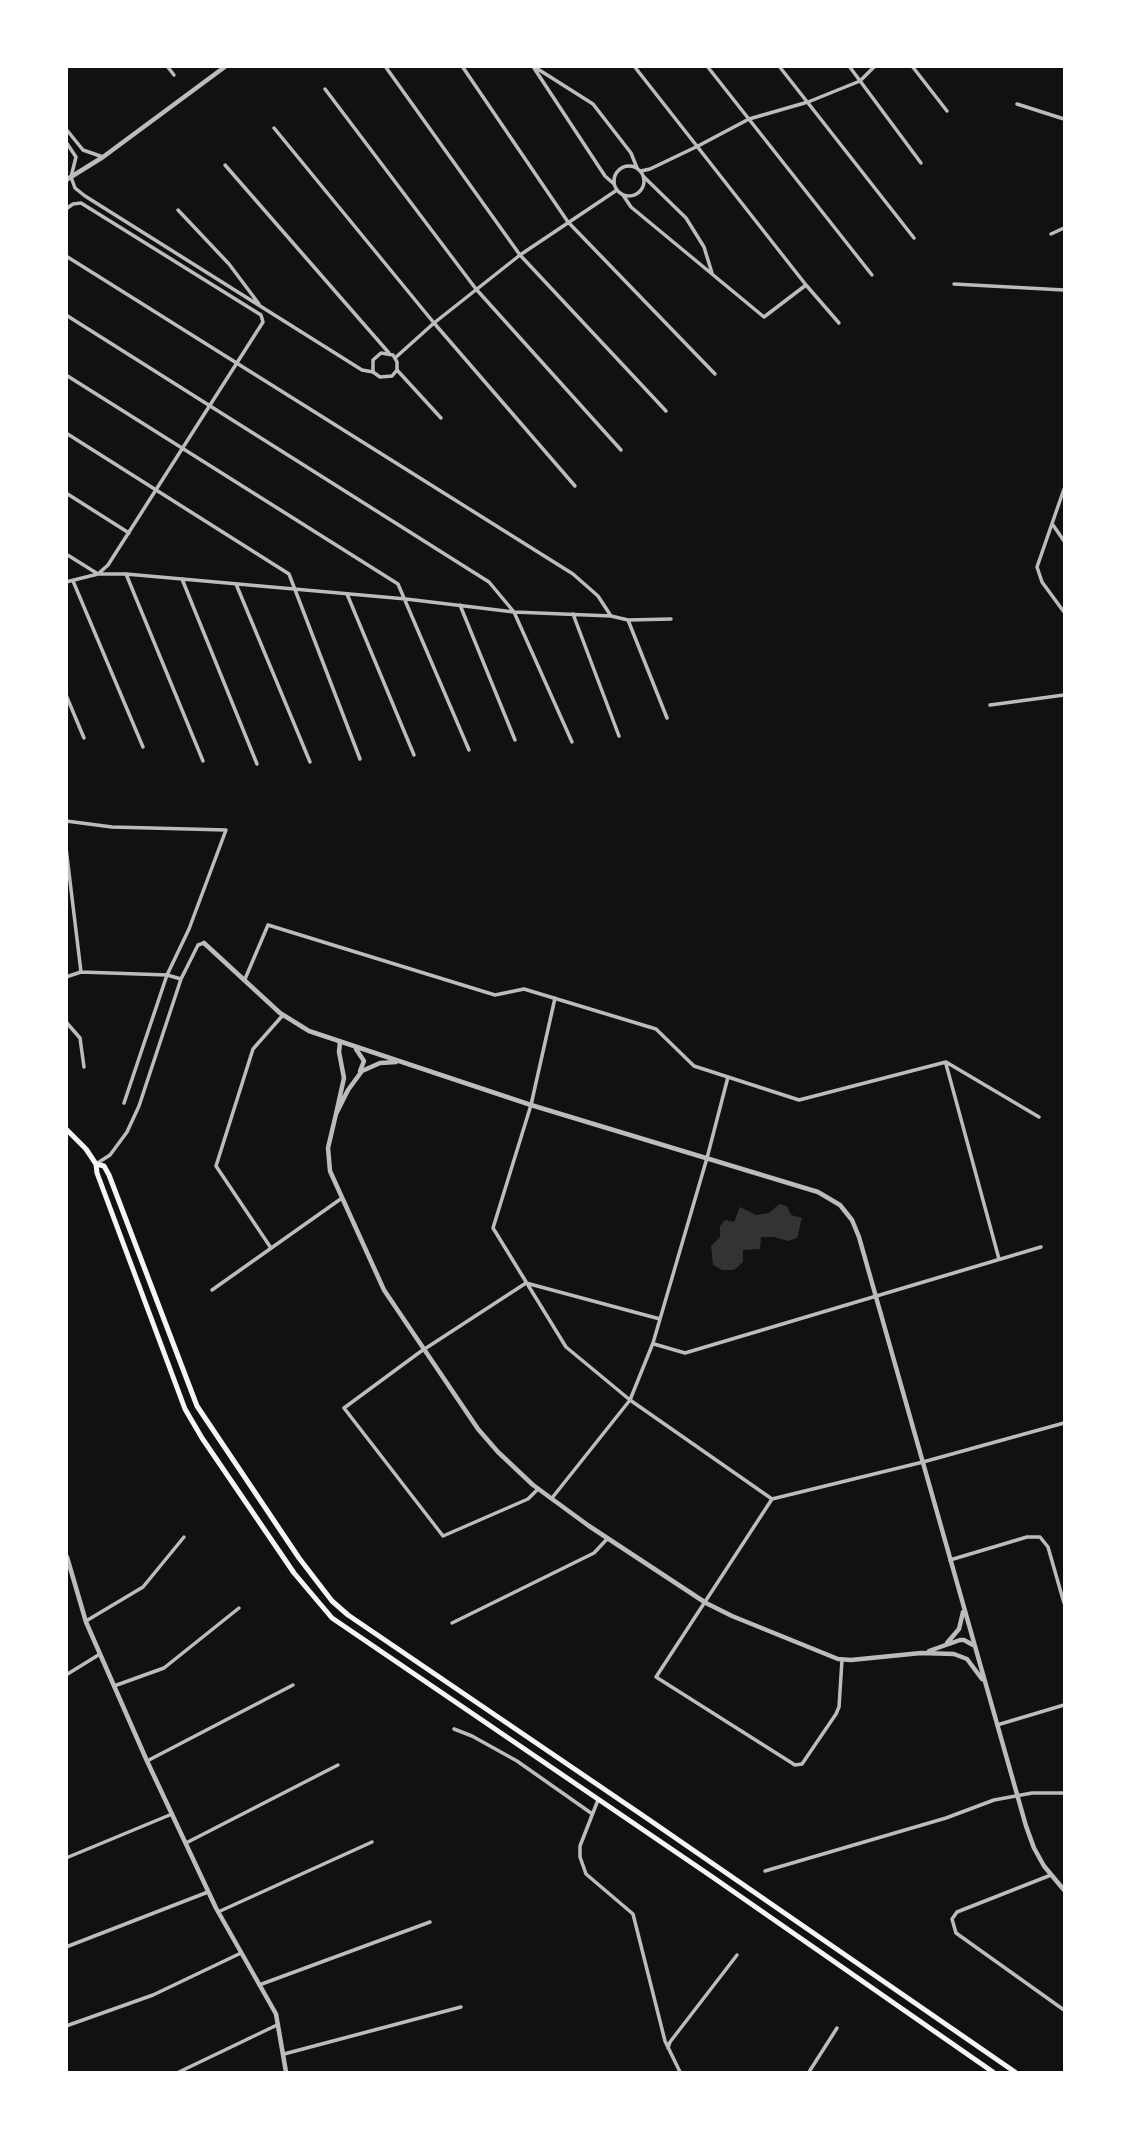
<!DOCTYPE html>
<html>
<head>
<meta charset="utf-8">
<style>
	body { margin:0 }
	#map { position:relative; width:1131px; height:2139px; overflow:hidden; background:#111; font-family:"Zilla Slab",serif }
	canvas { display:block }
	.frame { position:absolute; inset:0; border:68px solid #fff; pointer-events:none }
</style>
</head>
<body>
<div id="map">
<canvas width="1131" height="2139"></canvas>
<div class="frame"></div>
</div>
<script>
const context = document.querySelector('canvas').getContext('2d');
context.lineJoin = 'round';
function fillPath(path, color) { context.fillStyle = color; context.fill(path, 'evenodd'); }
const poly = rows => new Path2D(rows.map(r => 'M' + r).join(''));
function strokePath(path, color, width, dash) { context.strokeStyle = color; context.lineWidth = width; context.lineCap = dash ? 'butt' : 'round'; context.setLineDash(dash || []); context.stroke(path); }
fillPath(poly([
	[779,1204,787,1206,791,1215,802,1218,797,1238,788,1241,774,1237,761,1237,760,1249,743,1250,743,1262,734,1270,722,1270,713,1265,711,1246,720,1237,720,1226,725,1220,734,1222,740,1207,756,1215,769,1213]
]), '#333');
strokePath(poly([
	[167,66,174,75],
	[385,66,520,255,666,411],
	[462,66,568,222,715,374],
	[533,66,593,104,631,153,637,168],
	[634,66,806,285,839,323],
	[707,66,872,275],
	[779,66,914,238],
	[849,66,921,163],
	[912,66,947,111],
	[534,68,605,176,614,184],
	[325,89,476,289,621,450],
	[1017,104,1064,119],
	[274,128,434,323,575,486],
	[66,129,83,150,103,157],
	[66,142,76,157,71,177,75,188,85,196,362,370,373,372],
	[225,165,389,353],
	'614 181a15 15 0 1 1 30 0a15 15 0 1 1-30 0Z',
	[641,171,650,169,698,146,749,119,808,102,860,81,875,66],
	[643,176,686,218,704,247,712,273],
	[623,195,631,207,764,317,806,285],
	[66,209,73,204,81,203,261,315,263,322,108,565,98,574,66,554],
	[178,210,229,264,259,304],
	[1051,234,1064,228],
	[66,256,573,574,598,596,611,616],
	[954,284,1064,290],
	[66,315,489,582,514,612,572,742],
	[395,358,434,323,520,255,617,190],
	[397,370,392,376,380,377,373,372,373,360,381,353,393,355,397,362,397,370,441,418],
	[66,375,398,584,469,750],
	[66,433,289,574,360,759],
	[1064,489,1037,567,1042,582,1064,612],
	[66,493,129,533],
	[1053,525,1064,541],
	[126,574,203,761],
	[182,579,257,764],
	[73,581,143,747],
	[66,582,98,574,126,574,406,599,514,612,611,616,628,620,671,619],
	[236,584,310,762],
	[347,594,414,755],
	[460,605,515,740],
	[573,614,619,736],
	[628,620,667,718],
	[66,695,84,738],
	[990,705,1064,695],
	[66,821,112,827,226,830,189,929,167,975,124,1103],
	[66,848,81,972],
	[66,977,81,972,167,975,181,979],
	[245,979,268,925,495,995,524,989,656,1029,694,1066,799,1100,946,1062,1039,1117],
	[555,998,531,1105,493,1228,566,1347,630,1400,772,1499,923,1462,1064,1423],
	[66,1022,80,1038,84,1067],
	[946,1064,999,1259],
	[96,1164,110,1155,127,1132,139,1106,181,979,198,945,204,943],
	[271,1248,216,1166,253,1049,283,1015],
	[212,1290,342,1198],
	[654,1344,685,1353,1041,1247],
	[538,1489,528,1499,443,1536,344,1408,420,1352,526,1283,660,1319],
	[552,1498,630,1400,653,1343,707,1158,728,1077],
	[772,1499,656,1677,795,1765,802,1764,836,1714,839,1707,842,1660],
	[950,1560,1027,1537,1040,1537,1048,1547,1064,1603],
	[86,1621,143,1587,184,1537],
	[452,1623,594,1553,608,1538],
	[66,1675,100,1654],
	[114,1686,164,1668,239,1608],
	[997,1725,1064,1705],
	[454,1729,472,1736,517,1761,591,1813],
	[147,1761,293,1685],
	[598,1800,580,1846,580,1857,586,1874,633,1914,665,2041,680,2072],
	[186,1843,338,1765],
	[66,1858,172,1814],
	[765,1871,946,1818,994,1800,1032,1793,1064,1793],
	[1051,1875,957,1912,952,1919,956,1933,1064,2010],
	[218,1912,372,1842],
	[66,1947,208,1892],
	[259,1985,430,1922],
	[66,2026,153,1995,241,1953],
	[668,2048,670,2042,737,1955],
	[284,2054,461,2007],
	[179,2072,277,2025],
	[809,2072,837,2028]
]), '#bcbcbc', 3.5);
strokePath(poly([
	[66,180,103,157,226,66],
	[204,943,280,1013,309,1031,531,1105,818,1192,840,1205,852,1220,859,1237,1026,1826,1034,1848,1044,1866,1064,1890],
	[340,1042,339,1052,344,1078,336,1114,348,1090,362,1071,380,1063,396,1062],
	[356,1049,364,1061,360,1071],
	[336,1114,328,1148,330,1171,384,1290,478,1429,498,1452,533,1485,589,1526,706,1603,732,1616,838,1659,851,1660,921,1653,954,1654,967,1659,982,1679],
	[67,1557,86,1622,147,1761,216,1908,276,2014,286,2072],
	[947,1643,959,1629,963,1612],
	[929,1651,960,1640,964,1640,973,1645]
]), '#bcbcbc', 4.5);
strokePath(poly([
	[66,1129,86,1149,96,1164,97,1173,185,1409,202,1438,294,1573,332,1618,711,1876,993,2072],
	[96,1164,104,1166,109,1175,197,1406,299,1558,332,1601,348,1615,648,1819,1015,2072]
]), '#f5f5f5', 5);
</script>
</body>
</html>
